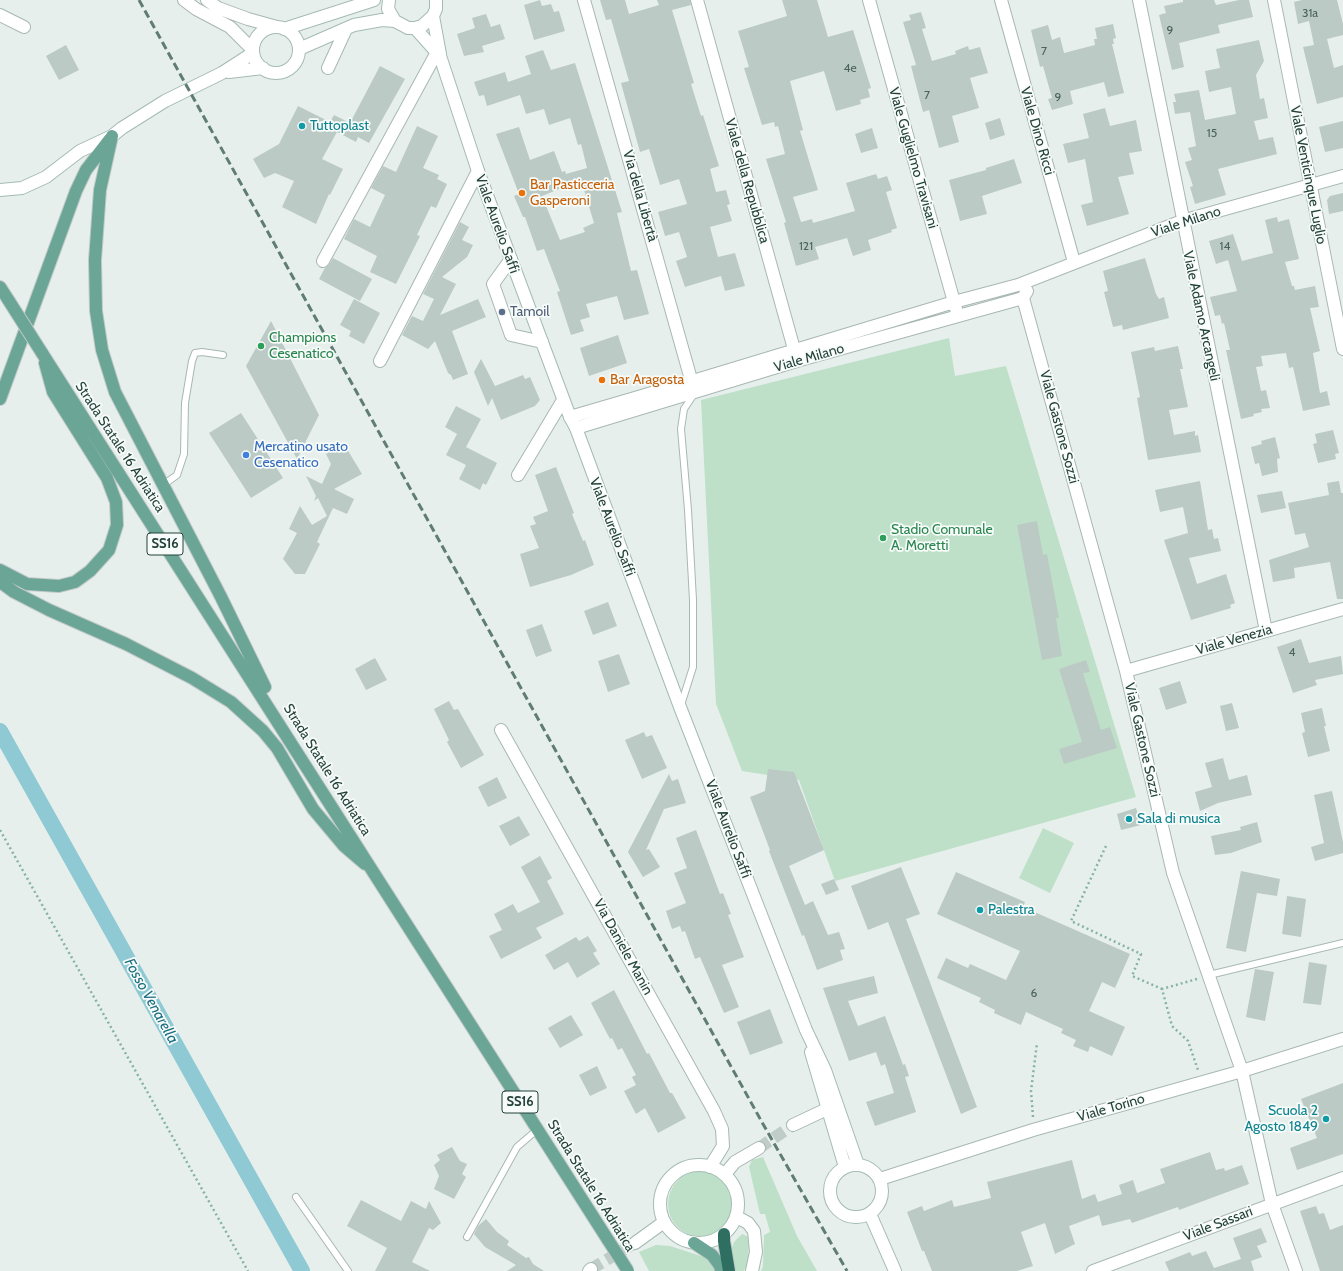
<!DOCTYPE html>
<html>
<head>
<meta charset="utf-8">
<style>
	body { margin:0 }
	canvas { display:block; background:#e6efeb }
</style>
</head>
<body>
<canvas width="1343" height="1271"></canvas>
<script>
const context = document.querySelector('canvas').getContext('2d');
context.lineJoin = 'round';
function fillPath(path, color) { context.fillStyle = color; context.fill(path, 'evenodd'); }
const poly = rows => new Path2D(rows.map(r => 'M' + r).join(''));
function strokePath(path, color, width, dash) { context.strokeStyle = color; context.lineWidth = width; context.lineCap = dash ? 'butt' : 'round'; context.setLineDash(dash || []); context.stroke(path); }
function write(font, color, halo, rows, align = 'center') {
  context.font = font + ' Cabin,sans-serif'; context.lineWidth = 3.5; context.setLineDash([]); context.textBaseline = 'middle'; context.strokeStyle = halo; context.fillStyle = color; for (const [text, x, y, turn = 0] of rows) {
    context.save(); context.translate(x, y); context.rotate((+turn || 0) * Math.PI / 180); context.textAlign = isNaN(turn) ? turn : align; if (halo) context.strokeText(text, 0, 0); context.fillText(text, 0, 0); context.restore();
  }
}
fillPath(poly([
	[949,338,955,376,1006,366,1136,797,835,881,799,780,742,771,716,704,701,400],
	[1043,828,1074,843,1050,893,1019,878],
	[763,1157,797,1236,817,1271,761,1271,763,1266,764,1235,770,1232,765,1214,760,1214,749,1167,752,1160],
	'668 1204a33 33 0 1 1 66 0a33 33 0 1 1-66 0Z',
	[742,1234,749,1237,748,1263,744,1271,736,1271,730,1253,734,1242],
	[656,1245,670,1246,704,1257,713,1265,716,1271,649,1271,639,1252]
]), '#bfe0c8');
strokePath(poly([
	[0,731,302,1271]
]), '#8ec9d4', 16);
fillPath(poly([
	[540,0,542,6,551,4,554,12,559,11,565,31,534,40,524,5],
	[600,0,625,0,629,14,659,5,657,0,690,0,691,5,672,10,694,83,691,84,701,116,703,115,719,166,710,169,716,192,726,190,730,204,727,205,732,221,710,227,718,257,735,253,745,286,725,291,721,276,685,287,676,261,687,257,679,232,665,236,658,212,687,204,679,179,660,185,649,149,640,152,621,83,629,81,611,19,606,20],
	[782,0,817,0,828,37,853,30,871,88,868,89,870,97,860,100,861,104,836,111,824,71,790,81,803,130,800,131,818,190,793,197,801,222,812,219,813,223,855,211,846,183,876,174,878,179,887,176,892,190,886,192,897,228,891,230,892,232,868,240,871,250,853,256,847,238,815,247,819,259,796,266,784,223,786,222,766,159,785,154,778,126,775,127,774,122,762,125,744,68,749,67,738,31,787,16],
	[1183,0,1214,0,1216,5,1239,0,1249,0,1253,17,1218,25,1220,33,1179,43,1184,67,1172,70,1159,15,1166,13,1164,6,1183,2],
	[1302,0,1337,0,1343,24,1343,35,1327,39,1334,68,1343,65,1343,97,1317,104,1303,47,1314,45,1309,21,1298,24,1294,2],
	[921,12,926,28,922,29,932,61,956,54,955,51,968,46,969,50,980,47,988,73,970,78,979,108,952,116,959,142,939,148,929,110,923,112,911,66,916,65,903,22,911,20,909,15],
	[486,14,491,27,500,24,505,39,482,46,484,52,464,56,457,34,475,28,472,18],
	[1113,24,1116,38,1113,39,1114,44,1112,44,1124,93,1108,97,1104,82,1070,91,1073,104,1052,110,1048,99,1052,98,1043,66,1040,67,1031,30,1048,25,1052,40,1060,37,1064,53,1095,45,1094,39,1097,39,1095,28],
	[1259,40,1264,61,1256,75,1260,99,1264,98,1268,118,1254,121,1259,140,1273,137,1277,154,1218,169,1226,195,1195,204,1190,187,1193,186,1185,162,1192,160,1188,148,1196,146,1190,112,1175,114,1173,102,1176,102,1174,94,1199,90,1205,120,1236,114,1231,87,1209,92,1205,71,1220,68,1216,49],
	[66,45,79,70,59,80,46,56],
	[543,50,551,70,575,63,622,212,617,213,631,271,637,270,649,314,624,320,617,296,586,304,590,317,580,320,584,331,571,335,557,292,560,291,544,249,537,251,525,217,523,217,514,196,519,194,496,134,519,127,530,160,554,151,562,172,565,171,566,174,587,168,581,144,578,145,570,118,549,125,544,109,526,114,520,95,487,106,484,95,479,96,474,82,505,72,508,82,531,74,525,56],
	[581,180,594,223,583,228,585,232,560,240,542,196],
	[380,66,405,79,369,143,358,137,356,142,337,132,322,159,343,169,330,195,329,194,316,224,282,207,294,181,275,173,264,178,253,159,279,144,298,106,330,122,334,115,350,123],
	[1105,108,1110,126,1136,120,1142,151,1129,153,1134,174,1118,177,1129,214,1087,226,1081,205,1093,202,1085,159,1068,163,1063,144,1089,138,1083,114],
	[1000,118,1005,135,990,140,985,123],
	[1343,121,1343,148,1325,152,1319,127],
	[417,126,438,136,423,168,439,175,437,179,447,184,436,208,431,206,417,235,420,236,396,284,370,272,377,256,344,239,354,219,370,227,385,195,371,188,383,166,396,172],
	[872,128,878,148,861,153,855,134],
	[1014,159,1022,183,982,196,987,214,960,221,949,180,986,170,986,168],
	[1343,193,1343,211,1329,214,1327,200,1330,196],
	[1277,217,1278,222,1289,219,1299,259,1285,262,1292,286,1294,286,1295,290,1315,286,1319,307,1310,308,1320,351,1313,353,1320,393,1327,391,1330,405,1303,411,1293,367,1289,368,1286,353,1261,356,1263,366,1256,367,1261,391,1266,390,1270,408,1261,409,1262,412,1253,414,1254,416,1241,419,1226,350,1230,350,1224,323,1222,324,1220,315,1215,316,1210,297,1237,291,1228,260,1216,264,1209,241,1233,234,1242,261,1273,253,1265,220],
	[460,222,469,227,462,240,473,245,467,257,442,277,456,284,440,315,478,299,486,317,452,331,468,374,453,380,451,375,448,373,435,341,428,349,402,335,412,316,423,321,434,299,423,294],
	[333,258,372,279,360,301,319,279,325,268,329,265],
	[1145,258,1156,294,1159,299,1164,297,1169,318,1123,330,1122,325,1113,327,1104,292,1108,291,1103,271],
	[354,299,380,313,364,344,349,336,351,331,340,325],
	[271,321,319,415,297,459,246,366],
	[618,335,627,363,589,376,580,348],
	[1178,346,1183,369,1180,369,1188,407,1169,410,1174,435,1195,431,1195,436,1198,435,1201,452,1148,460,1137,398,1140,397,1131,352,1154,347,1155,351],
	[481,359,495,386,523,375,525,379,530,377,540,400,535,406,501,420,492,398,488,406,474,372],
	[456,406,481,419,466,447,497,463,486,485,483,483,480,490,459,479,466,465,446,455,457,434,445,427],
	[241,413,283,478,251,498,209,433],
	[1333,430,1339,453,1335,454,1336,459,1318,463,1313,444,1317,443,1315,434],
	[1275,437,1280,458,1277,459,1278,472,1262,476,1259,463,1255,464,1251,447,1262,444,1261,441],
	[344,444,362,474,334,489,354,499,347,514,333,508,317,542,320,544,305,574,295,574,283,559,297,533,289,529,300,506,312,525,327,516,318,498,314,501,316,496,306,476,322,484,331,464,326,454],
	[556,467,574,513,572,514,583,541,585,540,594,565,571,575,530,587,520,554,539,548,530,526,536,524,533,517,548,511,535,475],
	[1200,481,1208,530,1212,529,1214,539,1218,538,1221,551,1189,558,1197,584,1226,574,1235,603,1230,605,1231,608,1191,620,1164,540,1188,533,1183,507,1160,512,1155,490],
	[1339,481,1341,493,1343,493,1343,599,1337,599,1330,562,1294,568,1295,578,1273,582,1269,560,1309,547,1305,533,1295,535,1288,503,1329,495,1327,483],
	[1282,491,1286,508,1261,513,1257,495],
	[1037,521,1043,555,1047,554,1059,618,1056,618,1062,656,1042,660,1017,525],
	[608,602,617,626,593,635,584,611],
	[542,624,552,651,536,657,526,630],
	[1301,639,1309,663,1341,656,1343,674,1315,680,1317,685,1293,693,1277,647],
	[619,654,630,684,608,692,598,661],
	[375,658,387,680,366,690,355,669],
	[1086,660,1090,672,1083,673,1101,730,1110,727,1117,748,1064,764,1059,749,1082,742,1059,669],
	[1180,681,1187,703,1166,710,1159,688],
	[449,701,454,710,458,709,484,755,461,768,447,742,449,740,434,709],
	[1232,703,1239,728,1226,731,1220,706],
	[1322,708,1326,726,1324,726,1330,751,1308,757,1302,733,1305,732,1301,713],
	[644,732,646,737,652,735,667,768,642,779,625,740],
	[1223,758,1229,780,1247,775,1252,795,1218,803,1200,811,1195,792,1212,787,1205,763],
	[768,769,794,772,824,850,789,866,805,905,813,901,828,935,839,932,845,949,840,950,843,960,817,970,804,935,802,936,769,851,770,850,750,797,765,791],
	[669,774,672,781,678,779,686,803,664,809,646,850,649,849,660,867,643,877,628,852],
	[497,777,507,798,488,807,478,787],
	[1332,791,1343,842,1343,853,1315,861,1311,847,1324,843,1314,795],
	[1136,808,1141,825,1121,830,1117,814],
	[519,816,530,835,510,846,499,826],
	[1257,822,1262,842,1231,853,1215,855,1211,836,1241,830,1240,827],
	[696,830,720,894,723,893,731,914,728,915,744,957,722,965,739,1007,724,1013,700,957,695,959,685,931,682,932,680,926,672,929,666,911,686,903,674,873,687,868,676,838],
	[540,856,552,878,547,881,564,914,536,928,542,938,501,959,489,936,502,930,494,914,513,904,518,913,540,902,521,867],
	[901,867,920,914,906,919,977,1107,961,1114,888,922,868,930,851,886],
	[1241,871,1280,879,1277,896,1257,893,1246,952,1226,948],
	[956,872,1025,902,1023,907,1130,954,1115,988,1102,982,1089,1011,1125,1027,1112,1056,1090,1046,1088,1052,1073,1046,1076,1040,1061,1033,1063,1029,1026,1012,1021,1025,994,1013,995,1010,979,1002,981,998,937,978,946,958,968,968,970,964,1006,980,1020,951,937,914],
	[834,879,839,890,826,895,821,884],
	[1287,896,1306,899,1301,937,1282,934],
	[588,936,597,951,593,953,600,964,577,978,568,962,554,970,545,955,576,937,579,941],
	[1309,962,1327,965,1321,1005,1303,1003],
	[1255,969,1274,972,1265,1021,1246,1017],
	[874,976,878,993,848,1001,858,1026,885,1016,903,1065,905,1064,909,1076,905,1077,916,1112,875,1126,866,1102,894,1093,885,1064,881,1066,876,1052,849,1061,823,988],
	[614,990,647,1054,649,1053,670,1093,672,1093,686,1118,658,1133,645,1108,636,1114,624,1091,636,1085,632,1077,636,1075,622,1048,618,1050,612,1038,610,1039,591,1003],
	[770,1009,783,1043,750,1055,737,1022],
	[571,1015,583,1035,560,1048,548,1028],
	[597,1066,607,1088,590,1096,579,1075],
	[1343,1083,1343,1154,1297,1170,1290,1148,1317,1138,1301,1099],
	[452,1147,460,1161,467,1164,462,1174,466,1177,454,1199,434,1189,439,1176,434,1165,440,1160,437,1155],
	[1210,1152,1216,1170,1224,1168,1225,1171,1242,1165,1249,1184,1179,1210,1178,1207,1132,1223,1130,1219,1102,1226,1099,1215,1069,1226,1075,1244,1055,1254,1045,1223,1021,1232,1033,1266,1017,1271,932,1271,924,1251,922,1251,907,1212,922,1206,924,1211,952,1200,954,1207,991,1198,987,1182,1072,1160,1082,1199,1095,1194,1098,1202,1122,1194,1119,1185,1133,1180,1137,1193,1165,1183,1160,1169],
	[361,1200,401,1221,411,1201,426,1209,429,1201,441,1223,433,1230,429,1228,412,1262,430,1271,375,1271,387,1248,347,1226],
	[1316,1206,1319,1214,1324,1213,1330,1230,1343,1225,1343,1271,1320,1271,1300,1211],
	[486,1219,497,1232,509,1241,507,1245,526,1258,529,1257,533,1264,544,1271,507,1271,516,1265,485,1247,474,1234,478,1226],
	[1261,1228,1267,1242,1257,1246,1262,1257,1251,1261,1254,1271,1169,1271,1165,1262,1190,1252,1192,1256,1206,1251,1214,1268,1241,1259,1233,1238]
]), '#bbcac4');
strokePath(poly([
	[759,1148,793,1125]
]), '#bfccc8', 12, [12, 6]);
strokePath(poly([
	[591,1269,635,1243]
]), '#bfccc8', 12, [12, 6]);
const lane = poly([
	[163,485,177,475,184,454,185,403,192,361,195,353,202,352,223,355],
	[681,705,693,667,693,600,688,510,681,429,684,409,694,394],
	[1209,975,1343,943],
	[296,1197,348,1271],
	[467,1237,517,1147,538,1129]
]);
const street = poly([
	[184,0,196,9,230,27,253,50],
	[207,0,218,8,248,19,277,27],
	[584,0,694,390],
	[697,0,794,349,798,356],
	[869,0,956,309],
	[1001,0,1074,262],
	[1139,0,1266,631],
	[1274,0,1343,349],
	[0,15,24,27],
	[328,68,346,29],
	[511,259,493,284,511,335,542,342],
	[323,261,437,52],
	[1023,298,1126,671,1173,873,1242,1071,1272,1204,1296,1271],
	[380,361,478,171],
	[570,417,693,381,954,302,1018,285,1182,221,1343,176],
	[576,428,800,360,1023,298,1027,291],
	[518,475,563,400],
	[1126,671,1343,609],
	[501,730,714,1111,722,1129,723,1146,710,1167],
	[793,1125,827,1109],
	[725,1174,735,1162,759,1148],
	[880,1179,1033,1130,1242,1071,1343,1039],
	[737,1217,748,1223,754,1231,756,1252,752,1271],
	[1093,1271,1343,1178]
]);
const secondary = poly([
	[389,0,388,9,395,21,408,28,415,28,422,26,433,16,436,9,436,0],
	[433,16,440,54],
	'253 50a23 23 0 1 1 46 0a23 23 0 1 1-46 0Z',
	[415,28,440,56,478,171,570,417,576,428,680,707,806,1030,825,1070,858,1165],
	[284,29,374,0],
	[299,49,354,25,382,20,395,21],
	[229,72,263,68],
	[0,190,22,188,46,177,80,151,112,136,122,128,165,101,222,73,253,53],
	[811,1052,845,1167],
	'830 1191a26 26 0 1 1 52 0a26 26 0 1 1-52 0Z',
	'660 1204a39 39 0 1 1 78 0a39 39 0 1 1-78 0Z',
	[870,1214,895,1271],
	[635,1243,664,1222],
	[589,1271,591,1269]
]);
const primary = poly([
	[112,136,100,190,95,260,96,311,102,350,115,392,221,597,265,687],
	[0,287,9,301],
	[42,353,608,1240],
	[0,399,76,191,86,170,110,139],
	[0,570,27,584,59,586,75,582,90,571,109,550,117,525,116,502,107,478,53,392,45,363],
	[0,582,14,592,49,610,126,644,192,678,231,702,263,731,277,748,313,809,344,846,365,864],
	[694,1243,712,1255,720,1266,721,1271]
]);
const highway = poly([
	[724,1234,724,1241,729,1271]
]);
strokePath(lane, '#a8b8b2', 8);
strokePath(street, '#a8b8b2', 14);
strokePath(secondary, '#a4bbb3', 14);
strokePath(primary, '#c2cac8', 14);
strokePath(highway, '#c2cac8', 14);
strokePath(poly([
	[0,830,248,1271],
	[1106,846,1071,921,1141,954,1132,976,1162,989],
	[1197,979,1162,989,1172,1026,1188,1041,1198,1070],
	[1033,1117,1031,1091,1037,1043]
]), '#86b3a5', 2.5, [2, 3]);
strokePath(lane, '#fff', 6);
strokePath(street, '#fff', 12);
strokePath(secondary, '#fff', 12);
strokePath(primary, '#6aa596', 12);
strokePath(highway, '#2f6f62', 12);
strokePath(poly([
	[139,0,763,1124,847,1271]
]), '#5f7d75', 3, [8, 4]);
const primaryBridge = poly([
	[9,301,42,353],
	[608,1240,628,1271]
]);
strokePath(primaryBridge, '#c2cac8', 14, []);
strokePath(primaryBridge, '#6aa596', 12);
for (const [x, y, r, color] of [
	[302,126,4,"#0f9aa8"],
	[522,193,4,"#e8710a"],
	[502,312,4,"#5c6f8a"],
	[261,346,4,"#2e9e5b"],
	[602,380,4,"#e8710a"],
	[246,455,4,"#3f7fe0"],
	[883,538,4,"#2e9e5b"],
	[1129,819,4,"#0f9aa8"],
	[980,910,4,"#0f9aa8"],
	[1326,1119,4,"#0f9aa8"]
]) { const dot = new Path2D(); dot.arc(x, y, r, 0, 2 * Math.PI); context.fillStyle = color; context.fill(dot); strokePath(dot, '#f7fbf9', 1.5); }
write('12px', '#4a645c', null, [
	["31a",1310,13],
	["9",1170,30],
	["7",1044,51],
	["4e",850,68],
	["7",927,95],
	["9",1058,97],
	["15",1212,133],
	["121",806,246],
	["14",1225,246],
	["4",1292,652],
	["6",1034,993]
]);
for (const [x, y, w] of [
	[165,544,36],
	[520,1102,36]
]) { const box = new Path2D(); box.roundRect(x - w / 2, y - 11, w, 22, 3); context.fillStyle = '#f7fbf9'; context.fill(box); strokePath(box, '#24423a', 1); }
write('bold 13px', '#24423a', null, [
	["SS16",165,544],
	["SS16",520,1102]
]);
write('14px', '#0d838f', '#f7fbf9', [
	["Tuttoplast",310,126],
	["Sala di musica",1137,819],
	["Palestra",988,910],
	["Scuola 2",1318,1111,"right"],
	["Agosto 1849",1318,1127,"right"]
], 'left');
write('14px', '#24423a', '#f7fbf9', [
	["Viale Dino Ricci",1037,131,74],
	["Viale Guglielmo Travisani",913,158,74],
	["Viale Venticinque Luglio",1308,175,79],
	["Viale della Repubblica",747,181,74],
	["Via della Libertà",640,196,74],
	["Viale Milano",1186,222,-18],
	["Viale Aurelio Saffi",497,224,70],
	["Viale Adamo Arcangeli",1201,316,78],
	["Viale Milano",809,358,-16],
	["Viale Gastone Sozzi",1059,427,75],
	["Strada Statale 16 Adriatica",120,447,57],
	["Viale Aurelio Saffi",612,527,69],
	["Viale Venezia",1234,640,-16],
	["Viale Gastone Sozzi",1142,740,77],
	["Strada Statale 16 Adriatica",327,770,58],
	["Viale Aurelio Saffi",728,829,69],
	["Via Daniele Manin",623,947,61],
	["Viale Torino",1111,1108,-16],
	["Strada Statale 16 Adriatica",591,1186,58],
	["Viale Sassari",1218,1224,-21]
]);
write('14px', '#c56008', '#f7fbf9', [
	["Bar Pasticceria",530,185],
	["Gasperoni",530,201],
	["Bar Aragosta",610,380]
], 'left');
write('14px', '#4e5e75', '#f7fbf9', [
	["Tamoil",510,312]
], 'left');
write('14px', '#27864d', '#f7fbf9', [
	["Champions",269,338],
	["Cesenatico",269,354],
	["Stadio Comunale",891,530],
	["A. Moretti",891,546]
], 'left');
write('14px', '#366cbe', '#f7fbf9', [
	["Mercatino usato",254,447],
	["Cesenatico",254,463]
], 'left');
write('italic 15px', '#1c6f80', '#f7fbf9', [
	["Fosso Venarella",151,1001,61]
]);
</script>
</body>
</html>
